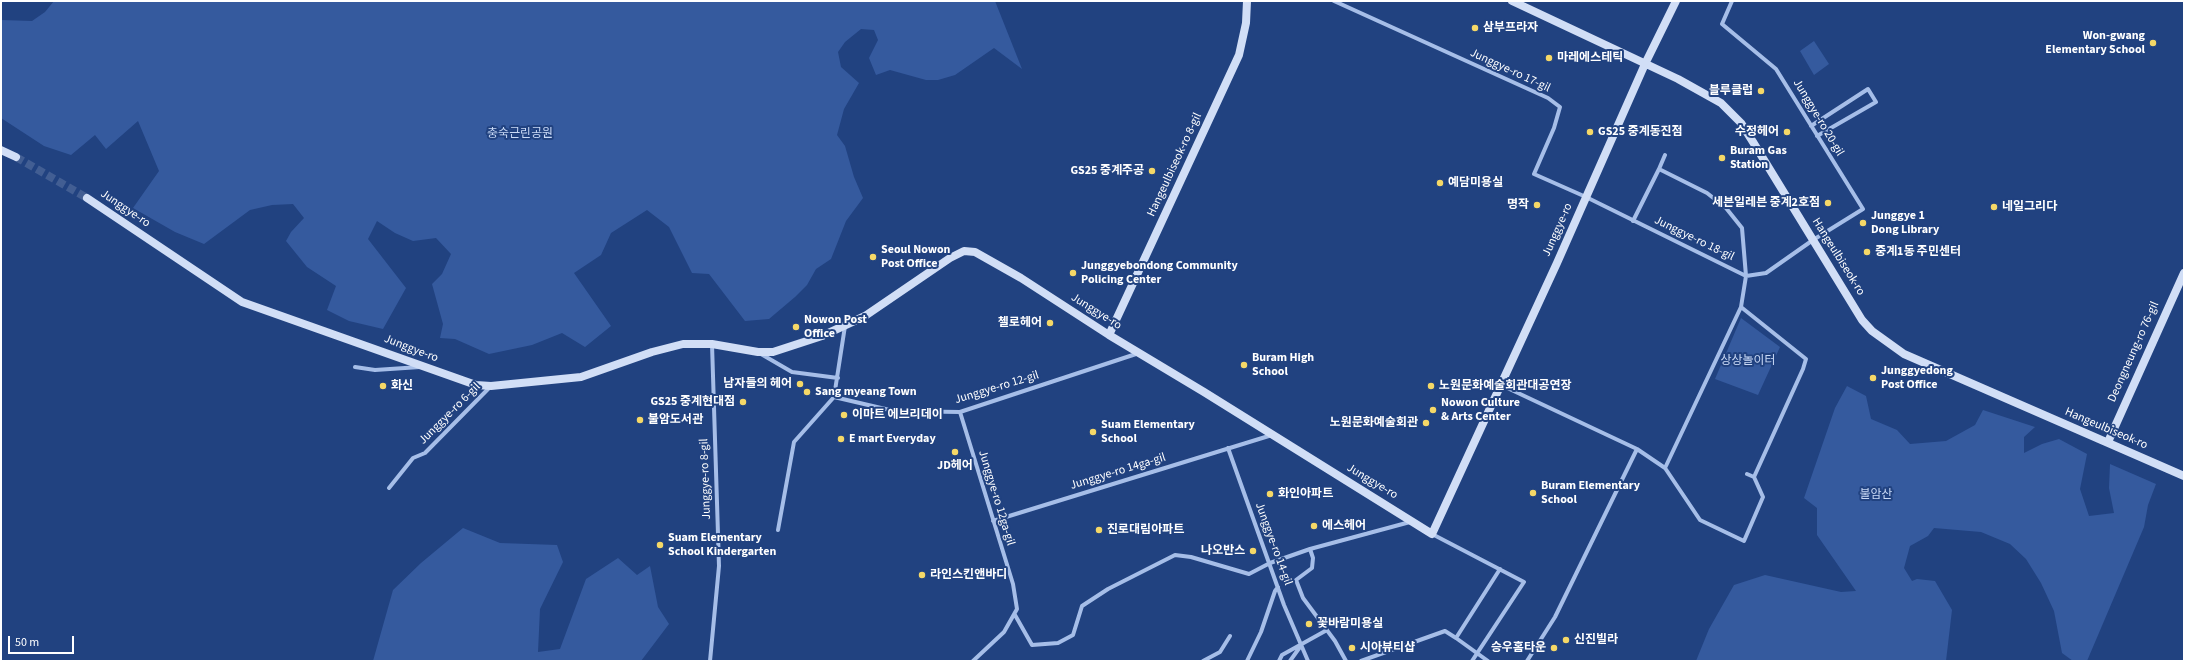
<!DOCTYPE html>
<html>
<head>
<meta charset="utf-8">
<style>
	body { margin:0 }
	#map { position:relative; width:2185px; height:662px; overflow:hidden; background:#214280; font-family:"Source Sans 3",sans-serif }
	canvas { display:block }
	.frame { position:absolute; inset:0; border:2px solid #fff; pointer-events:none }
	.scale { position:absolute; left:8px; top:636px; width:66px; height:18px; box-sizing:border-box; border:2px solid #fff; border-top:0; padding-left:5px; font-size:12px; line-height:14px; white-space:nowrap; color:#fff; -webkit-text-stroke:3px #214280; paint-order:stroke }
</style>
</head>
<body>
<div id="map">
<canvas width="2185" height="662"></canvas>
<div class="frame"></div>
<div class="scale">50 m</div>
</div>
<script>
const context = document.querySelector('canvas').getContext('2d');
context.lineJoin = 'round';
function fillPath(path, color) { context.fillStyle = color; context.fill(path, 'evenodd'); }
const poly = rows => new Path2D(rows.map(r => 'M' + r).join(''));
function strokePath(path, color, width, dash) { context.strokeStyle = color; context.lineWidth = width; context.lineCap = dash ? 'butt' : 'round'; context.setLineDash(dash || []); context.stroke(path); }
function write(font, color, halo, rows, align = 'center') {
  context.font = font + ' "Source Sans 3","Noto Sans KR",sans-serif'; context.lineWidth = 4; context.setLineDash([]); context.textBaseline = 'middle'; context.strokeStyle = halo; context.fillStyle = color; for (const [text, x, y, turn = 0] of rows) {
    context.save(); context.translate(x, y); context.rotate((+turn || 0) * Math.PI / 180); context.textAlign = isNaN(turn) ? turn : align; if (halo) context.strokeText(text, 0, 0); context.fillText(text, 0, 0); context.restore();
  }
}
fillPath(poly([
	[54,1,995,1,1022,69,994,48,955,75,938,80,926,80,890,70,876,75,869,58,878,40,874,30,861,29,845,42,838,52,841,67,859,83,844,109,837,135,845,146,854,177,863,198,846,221,831,259,816,269,807,285,795,297,769,319,745,321,709,274,692,273,669,227,647,210,611,233,601,255,574,273,611,326,585,347,562,333,532,345,489,354,455,339,440,338,443,324,432,284,442,274,451,254,436,238,413,241,395,233,377,221,368,239,406,288,383,329,349,321,327,310,336,286,307,267,286,241,291,232,304,218,293,204,272,205,250,210,204,244,175,232,133,208,159,171,138,121,106,149,95,135,71,155,44,146,1,118,1,20,32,21,45,12],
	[1814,41,1829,64,1814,75,1800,51],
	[1741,318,1780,347,1758,395,1715,379],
	[1847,386,1866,396,1871,419,1897,430,1910,444,1946,441,1975,425,1983,410,2035,427,2024,437,2024,453,2042,444,2059,439,2087,454,2080,489,2089,516,2114,513,2109,488,2110,464,2156,484,2148,505,2144,527,2087,661,2073,661,2062,653,2054,611,2041,583,2026,559,2010,544,1981,532,1934,528,1928,536,1910,546,1904,568,1912,581,1917,579,1935,581,1952,610,1946,661,1696,661,1709,629,1734,585,1765,575,1841,592,1856,591,1817,535,1817,508,1804,498,1835,408],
	[463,528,500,543,557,545,563,562,540,609,538,652,560,649,586,579,618,558,637,575,650,566,658,607,669,624,641,661,373,661,393,590,421,563]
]), '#355a9e');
strokePath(poly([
	[16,157,87,198]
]), '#425e93', 8, [8, 4]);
strokePath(poly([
	[1334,1,1548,98,1560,107,1554,128,1534,174,1586,197,1746,276,1766,273,1813,240,1863,209,1776,69,1722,24,1732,1],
	[1811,126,1868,89,1876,102,1817,136],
	[1659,169,1665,155],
	[1633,221,1659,169,1707,193,1726,208,1742,228,1746,276,1741,307,1806,359,1803,369,1754,477],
	[761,354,792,372,838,378],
	[355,367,375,370,420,367],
	[1501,385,1637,449,1555,617,1527,661],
	[834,397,894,411,960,412,1139,353],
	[960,412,1013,584,1017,609,1004,632,973,661],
	[1228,448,1284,605,1308,661],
	[1637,449,1665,468,1700,520,1744,541,1763,497,1754,477,1747,474],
	[1665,468,1741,307],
	[389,488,413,458,425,453,491,386],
	[993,521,1272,435],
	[778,530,794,442,834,397,845,326],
	[1432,534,1524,582,1472,661],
	[1310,549,1313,558,1312,568,1296,580,1303,598,1335,641,1346,661],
	[1015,615,1032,645,1058,643,1073,635,1082,606,1108,589,1175,555,1191,557,1249,574,1270,563,1310,549,1410,522],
	[1456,638,1488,661],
	[710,661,719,566,712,344],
	[1203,661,1220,652,1230,636],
	[1247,661,1261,632,1275,591,1278,587],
	[1279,661,1282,655,1327,630],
	[1290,661,1300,647],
	[1361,661,1445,631,1456,638,1500,569]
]), '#a6bee8', 4);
strokePath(poly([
	[1512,1,1678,79,1721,103,1741,123,1753,142,1862,320,1872,331,1904,354,2184,476],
	[1,150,16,157],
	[87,198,242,302,476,385,491,386,581,377,652,352,683,344,712,344,758,352,773,352,822,336,865,316,950,258,964,251,975,252,1021,278,1109,335,1204,392,1432,534,1557,263,1645,64,1676,1],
	[1109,335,1239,55,1246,23,1247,1],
	[2108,442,2184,273]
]), '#d1def6', 8);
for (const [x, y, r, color] of [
	[1475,28,4,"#f5d867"],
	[2153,43,4,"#f5d867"],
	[1549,58,4,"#f5d867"],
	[1761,91,4,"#f5d867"],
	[1590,132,4,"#f5d867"],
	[1787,132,4,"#f5d867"],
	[1722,158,4,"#f5d867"],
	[1152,171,4,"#f5d867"],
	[1440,183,4,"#f5d867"],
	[1828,203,4,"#f5d867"],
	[1537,205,4,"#f5d867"],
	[1994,207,4,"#f5d867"],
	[1863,223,4,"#f5d867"],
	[1867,252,4,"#f5d867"],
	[873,257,4,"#f5d867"],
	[1073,273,4,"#f5d867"],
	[1050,323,4,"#f5d867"],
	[796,327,4,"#f5d867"],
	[1244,365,4,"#f5d867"],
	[1873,378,4,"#f5d867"],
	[800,384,4,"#f5d867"],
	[383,386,4,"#f5d867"],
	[1431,386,4,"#f5d867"],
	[807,392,4,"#f5d867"],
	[743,402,4,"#f5d867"],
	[1433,410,4,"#f5d867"],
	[844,415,4,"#f5d867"],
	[640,420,4,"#f5d867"],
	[1426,423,4,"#f5d867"],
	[1093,432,4,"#f5d867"],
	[841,439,4,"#f5d867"],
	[955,452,4,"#f5d867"],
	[1533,493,4,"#f5d867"],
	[1270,494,4,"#f5d867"],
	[1314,526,4,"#f5d867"],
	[1099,530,4,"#f5d867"],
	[660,545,4,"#f5d867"],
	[1253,551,4,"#f5d867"],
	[922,575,4,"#f5d867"],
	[1309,624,4,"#f5d867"],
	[1566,640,4,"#f5d867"],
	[1352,648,4,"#f5d867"],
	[1554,648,4,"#f5d867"]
]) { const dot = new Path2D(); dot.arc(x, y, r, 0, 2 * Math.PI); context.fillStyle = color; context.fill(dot); strokePath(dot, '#214280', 1.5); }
write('bold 12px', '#fff', '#214280', [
	["삼부프라자",1483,28],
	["Won-gwang",2145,36,"right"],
	["Elementary School",2145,50,"right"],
	["마레에스테틱",1557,58],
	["블루클럽",1753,91,"right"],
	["GS25 중계동진점",1598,132],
	["수정헤어",1779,132,"right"],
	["Buram Gas",1730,151],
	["Station",1730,165],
	["GS25 중계주공",1144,171,"right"],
	["예담미용실",1448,183],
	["세븐일레븐 중계2호점",1820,203,"right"],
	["명작",1529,205,"right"],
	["네일그리다",2002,207],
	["Junggye 1",1871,216],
	["Dong Library",1871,230],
	["Seoul Nowon",881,250],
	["Post Office",881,264],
	["중계1동 주민센터",1875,252],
	["Junggyebondong Community",1081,266],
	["Policing Center",1081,280],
	["Nowon Post",804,320],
	["Office",804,334],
	["첼로헤어",1042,323,"right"],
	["Buram High",1252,358],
	["School",1252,372],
	["Junggyedong",1881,371],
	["Post Office",1881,385],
	["남자들의 헤어",792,384,"right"],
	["화신",391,386],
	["노원문화예술회관대공연장",1439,386],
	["Sang myeang Town",815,392],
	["GS25 중계현대점",735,402,"right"],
	["Nowon Culture",1441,403],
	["& Arts Center",1441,417],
	["이마트 에브리데이",852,415],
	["불암도서관",648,420],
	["노원문화예술회관",1418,423,"right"],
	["Suam Elementary",1101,425],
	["School",1101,439],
	["E mart Everyday",849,439],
	["JD헤어",955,466,"center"],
	["Buram Elementary",1541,486],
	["School",1541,500],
	["화인아파트",1278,494],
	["에스헤어",1322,526],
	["진로대림아파트",1107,530],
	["Suam Elementary",668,538],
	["School Kindergarten",668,552],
	["나오반스",1245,551,"right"],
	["라인스킨앤바디",930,575],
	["꽃바람미용실",1317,624],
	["신진빌라",1574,640],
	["시아뷰티샵",1360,648],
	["승우홈타운",1546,648,"right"]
], 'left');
write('12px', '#fff', '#214280', [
	["Junggye-ro 17-gil",1510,71,25],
	["Junggye-ro 20-gil",1818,118,59],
	["Hangeulbiseok-ro 8-gil",1175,165,-65],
	["Junggye-ro",125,209,34],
	["Junggye-ro",1558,230,-66],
	["Junggye-ro 18-gil",1694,239,26],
	["Hangeulbiseok-ro",1838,257,58],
	["Junggye-ro",1096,312,32],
	["Junggye-ro",411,349,21],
	["Deongneung-ro 76-gil",2134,352,-66],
	["Junggye-ro 12-gil",997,388,-17],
	["Junggye-ro 6-gil",450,414,-45],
	["Hangeulbiseok-ro",2106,429,23],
	["Junggye-ro 14ga-gil",1118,472,-17],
	["Junggye-ro 8-gil",706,479,-92],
	["Junggye-ro",1372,482,31],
	["Junggye-ro 12ga-gil",996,498,73],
	["Junggye-ro 14-gil",1273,544,70]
]);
write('12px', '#cadaf6', '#214280', [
	["충숙근린공원",520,134],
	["상상놀이터",1748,361],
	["불암산",1876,495]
]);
</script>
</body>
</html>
